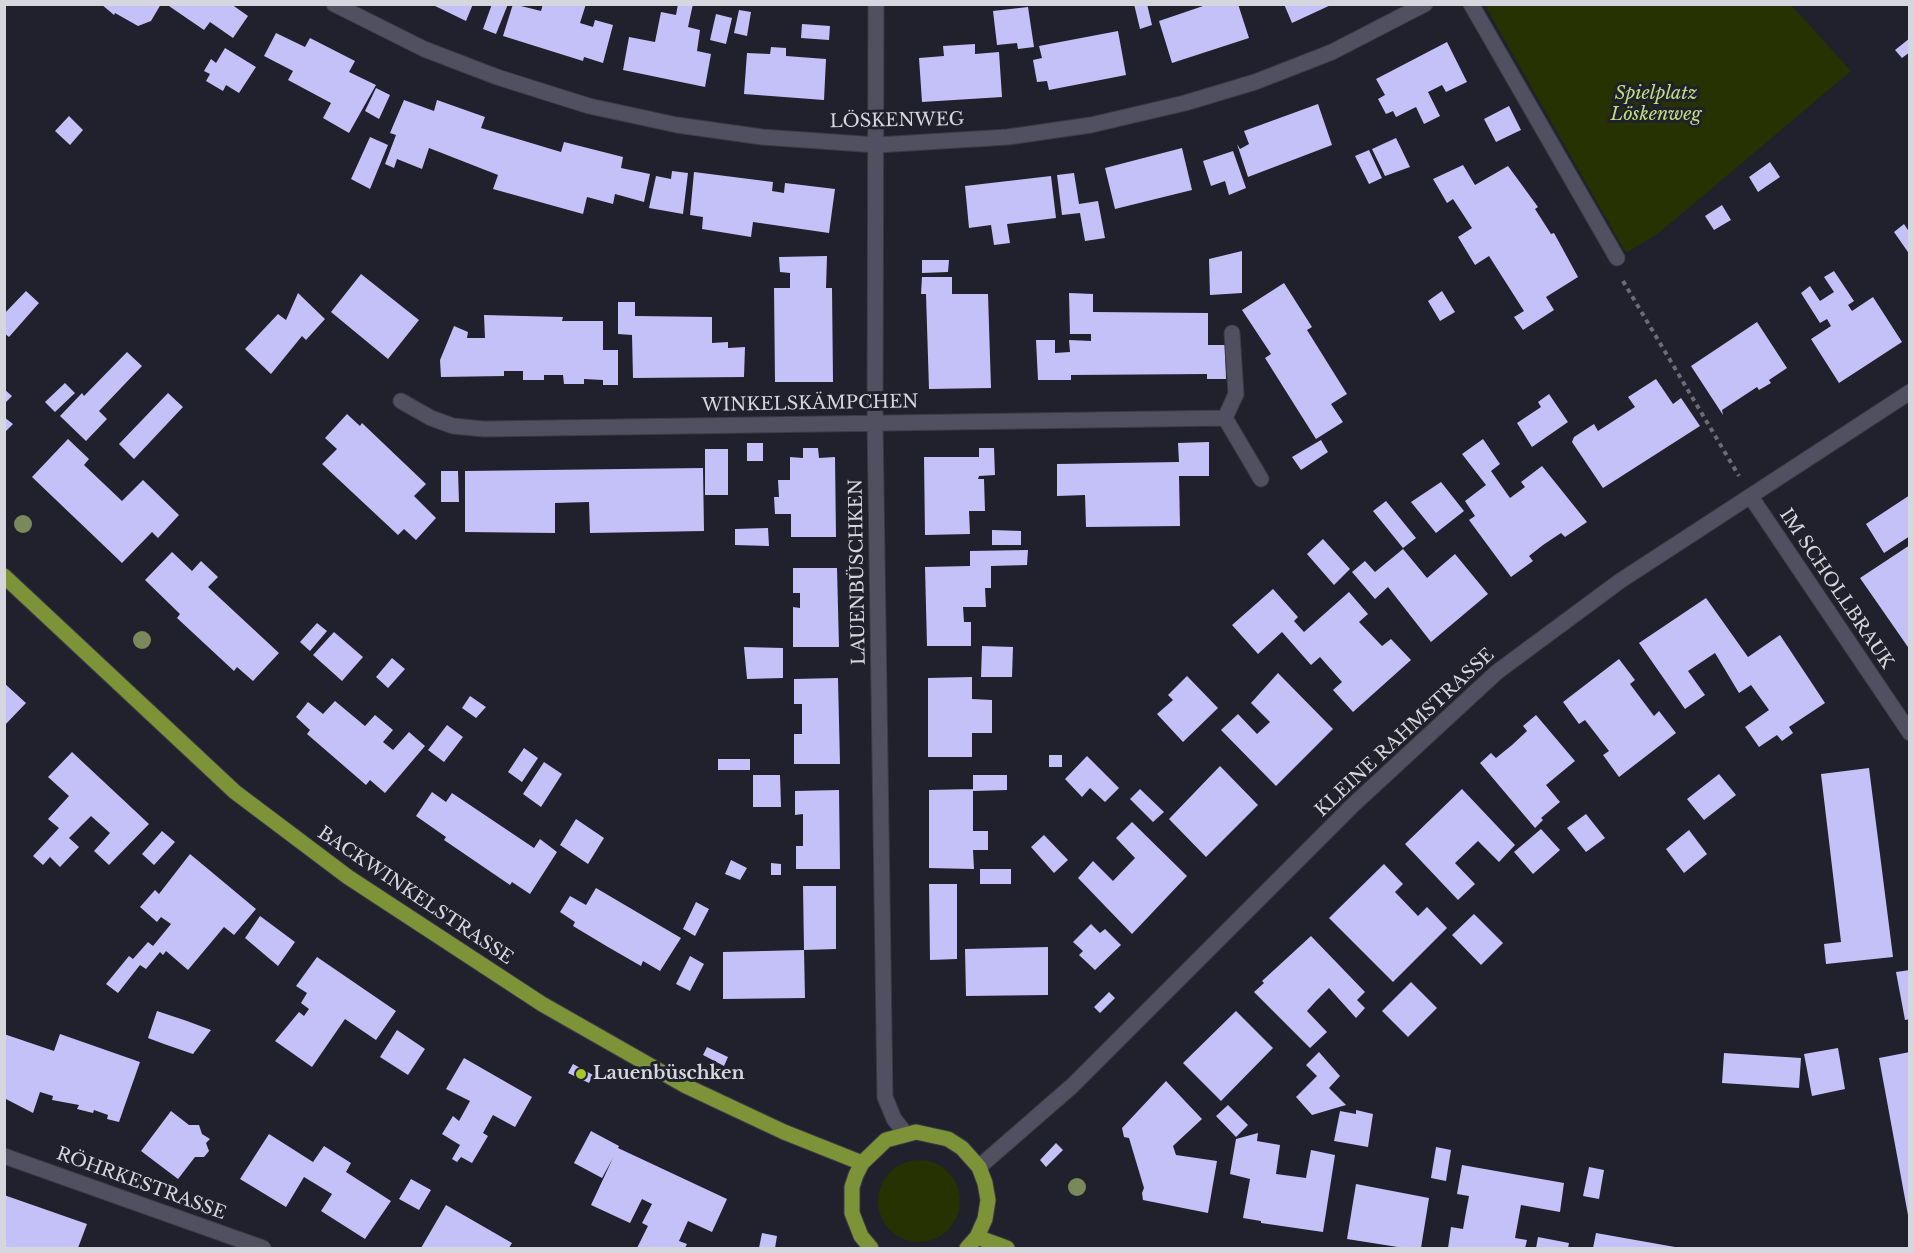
<!DOCTYPE html>
<html>
<head>
<meta charset="utf-8">
<style>
	body { margin:0 }
	#map { position:relative; width:1914px; height:1253px; overflow:hidden; background:#21202d; font-family:"Libre Baskerville",serif }
	canvas { display:block }
	.frame { position:absolute; inset:0; border:6px solid #d6d6df; pointer-events:none }
</style>
</head>
<body>
<div id="map">
<canvas width="1914" height="1253"></canvas>
<div class="frame"></div>
</div>
<script>
const context = document.querySelector('canvas').getContext('2d');
context.lineJoin = 'round';
function fillPath(path, color) { context.fillStyle = color; context.fill(path, 'evenodd'); }
const poly = rows => new Path2D(rows.map(r => 'M' + r).join(''));
function strokePath(path, color, width, dash) { context.strokeStyle = color; context.lineWidth = width; context.lineCap = dash ? 'butt' : 'round'; context.setLineDash(dash || []); context.stroke(path); }
function write(font, color, halo, rows, align = 'center') {
  context.font = font + ' "Libre Baskerville",serif'; context.lineWidth = 6; context.setLineDash([]); context.textBaseline = 'middle'; context.strokeStyle = halo; context.fillStyle = color; for (const [text, x, y, turn = 0] of rows) {
    context.save(); context.translate(x, y); context.rotate((+turn || 0) * Math.PI / 180); context.textAlign = isNaN(turn) ? turn : align; if (halo) context.strokeText(text, 0, 0); context.fillText(text, 0, 0); context.restore();
  }
}
fillPath(poly([
	[1485,5,1791,5,1851,71,1660,232,1626,253],
	'878 1201a41 41 0 1 1 82 0a41 41 0 1 1-82 0Z'
]), '#263200');
fillPath(poly([
	[101,4,161,4,151,21,138,26,115,13,114,15],
	[166,4,231,4,248,16,233,38,210,22,204,30],
	[431,4,473,4,466,21],
	[492,4,508,4,496,34,483,29],
	[513,4,541,11,543,4,586,4,580,23,593,27,595,20,613,25,603,63,584,57,583,61,503,36],
	[678,4,693,4,688,27,700,30,697,51,711,54,705,87,623,70,629,37,655,42,661,12,676,15],
	[1134,4,1147,4,1152,25,1140,29],
	[1209,4,1238,4,1249,38,1172,63,1159,21],
	[1284,4,1333,4,1292,23],
	[1028,7,1034,47,1018,49,1017,43,997,45,993,11],
	[739,10,751,12,747,36,734,33],
	[716,14,732,18,726,44,710,40],
	[802,24,830,26,829,40,801,38],
	[1118,31,1126,75,1049,90,1047,81,1037,82,1033,60,1042,58,1039,46],
	[276,33,305,47,310,38,355,61,349,72,376,85,349,133,323,118,331,103,288,80,293,71,264,56],
	[1910,38,1910,52,1902,58,1895,50],
	[1447,42,1467,82,1446,92,1442,85,1428,92,1440,116,1424,124,1416,107,1396,117,1393,111,1386,114,1378,99,1385,95,1376,79],
	[975,44,975,54,999,52,1002,97,922,102,919,58,944,56,943,46],
	[771,47,786,48,786,56,826,59,824,100,744,94,747,53,770,54],
	[225,48,256,67,239,93,226,85,223,91,206,81,210,74,204,71,211,59,216,63],
	[376,88,390,95,379,119,365,111],
	[404,100,434,111,437,100,485,117,481,128,561,152,564,142,623,157,621,168,650,174,644,202,615,194,613,204,587,197,583,214,493,189,498,175,429,148,422,169,397,159,394,168,385,164,396,135,390,133],
	[1318,104,1332,145,1248,177,1237,144,1240,149,1249,144,1244,131],
	[1509,106,1521,130,1496,142,1484,119],
	[69,116,83,130,70,145,55,131],
	[370,137,388,145,370,189,351,179],
	[1396,138,1410,167,1385,176,1372,149],
	[1182,148,1192,190,1115,209,1105,168],
	[1369,150,1382,178,1369,184,1355,156],
	[1233,151,1246,188,1229,195,1225,181,1211,186,1203,161],
	[1770,162,1780,177,1758,192,1749,177],
	[1463,165,1475,185,1508,166,1538,207,1535,209,1551,234,1554,233,1578,277,1546,297,1554,310,1523,330,1514,317,1524,311,1489,256,1475,265,1458,237,1472,228,1453,199,1447,203,1433,179],
	[672,171,688,173,683,214,649,208,656,176,671,179],
	[694,172,773,182,772,191,784,193,785,183,835,189,829,233,753,222,751,237,702,229,703,217,690,215],
	[1074,173,1079,204,1098,201,1105,238,1085,241,1080,213,1062,215,1057,175],
	[1051,176,1056,218,1007,224,1010,243,994,245,991,225,969,228,965,186],
	[1722,205,1731,220,1714,230,1705,216],
	[1904,224,1910,233,1910,255,1894,232],
	[1242,251,1242,293,1210,295,1209,259],
	[827,256,826,288,832,288,833,382,775,382,774,288,790,288,790,273,780,272,779,257],
	[922,260,949,260,948,272,922,273],
	[1834,271,1854,301,1848,305,1852,311,1873,297,1902,342,1839,383,1811,339,1831,326,1827,319,1820,323,1801,293,1810,286,1820,301,1834,292,1824,277],
	[361,274,419,320,388,359,331,312],
	[922,277,952,277,952,294,988,294,991,388,929,389,926,294,921,294],
	[1284,283,1312,327,1307,330,1347,394,1331,404,1343,422,1316,439,1265,358,1271,354,1242,310],
	[26,291,39,303,9,337,4,333,4,314],
	[1442,291,1455,312,1440,321,1428,301],
	[298,293,325,319,306,340,302,336,271,374,245,349,278,314,286,320],
	[1069,293,1093,294,1093,312,1208,313,1208,345,1225,345,1226,379,1207,379,1207,374,1071,375,1071,380,1038,380,1036,340,1055,340,1055,353,1070,352,1069,340,1091,341,1091,334,1070,334],
	[618,302,635,302,635,316,712,317,712,343,728,342,728,348,745,347,744,377,633,378,632,335,618,334],
	[484,315,563,317,562,321,603,321,603,350,618,350,618,385,603,385,603,380,584,379,584,384,564,384,563,375,544,375,544,380,523,380,523,371,504,371,504,376,441,377,440,360,454,326,468,332,467,338,485,338],
	[1757,322,1787,368,1769,380,1771,383,1759,390,1757,387,1722,410,1723,415,1691,366],
	[127,352,142,366,99,411,107,419,86,441,60,416,82,393,84,396],
	[1656,379,1673,404,1681,398,1700,426,1603,488,1572,442,1574,437,1594,424,1598,431,1635,407,1628,397],
	[65,383,75,393,55,412,45,402],
	[4,389,12,396,4,404],
	[168,393,183,407,134,459,119,444],
	[1549,394,1568,422,1532,447,1517,423,1541,407,1538,402],
	[347,414,360,426,362,423,426,484,414,496,436,518,416,540,404,529,398,535,322,464,337,449,325,438],
	[4,417,13,424,4,433],
	[68,439,89,459,84,465,122,501,143,480,179,515,158,538,152,532,122,563,32,477],
	[1483,439,1500,464,1491,471,1510,498,1525,487,1521,482,1542,466,1587,522,1565,537,1561,533,1543,545,1529,556,1533,561,1511,577,1469,520,1475,516,1465,501,1486,485,1462,454],
	[1321,440,1328,452,1301,470,1292,457],
	[1209,442,1209,476,1179,476,1180,526,1086,527,1085,495,1057,496,1057,464,1179,462,1178,443],
	[747,443,763,443,763,461,747,461],
	[803,448,818,448,819,458,835,457,836,537,791,537,791,514,775,514,774,497,779,497,778,480,790,480,790,457,803,458],
	[979,448,994,448,995,475,979,476,978,479,984,479,985,511,969,511,970,534,925,535,924,457,979,457],
	[705,449,728,449,728,495,705,495],
	[703,468,704,531,590,533,589,502,555,503,555,533,465,532,465,471],
	[441,471,458,471,459,502,441,502],
	[1441,482,1464,511,1436,533,1411,502],
	[1910,495,1910,536,1884,553,1866,524],
	[1386,501,1416,538,1403,548,1373,511],
	[768,528,769,546,735,545,735,529],
	[992,530,1021,531,1021,545,992,545],
	[1323,539,1350,569,1334,585,1307,554],
	[1910,545,1910,650,1860,578],
	[1403,549,1427,578,1455,554,1488,594,1431,642,1388,587,1375,599,1352,572,1365,561,1375,572],
	[1028,550,1027,565,991,566,991,588,985,588,986,607,963,607,964,622,971,622,971,646,927,646,925,567,970,566,970,551],
	[172,552,192,571,201,561,218,577,208,587,279,653,253,681,237,667,234,671,177,618,180,614,145,580],
	[793,568,837,568,839,647,793,647,793,607,800,608,800,593,793,593],
	[1273,589,1298,617,1294,621,1304,632,1349,592,1368,614,1359,622,1382,646,1391,639,1411,660,1353,712,1333,690,1342,682,1320,657,1311,665,1282,632,1258,654,1232,625],
	[1706,598,1748,657,1780,635,1825,703,1789,727,1793,733,1782,741,1777,735,1759,747,1745,727,1769,710,1751,685,1739,693,1715,653,1688,671,1705,695,1685,709,1639,643],
	[317,623,327,631,310,651,300,642],
	[334,632,363,657,342,681,313,655],
	[982,646,1013,647,1012,677,981,677],
	[744,647,783,648,783,678,747,679],
	[392,658,405,669,388,688,376,677],
	[1619,659,1635,680,1630,684,1654,716,1659,711,1676,733,1619,777,1603,755,1609,751,1585,720,1579,724,1563,702],
	[1278,673,1333,729,1276,786,1221,730,1238,714,1257,734,1270,722,1251,703],
	[1187,676,1218,708,1183,742,1157,714,1173,700,1168,695],
	[972,677,972,699,992,700,992,733,972,733,972,757,928,757,928,678],
	[838,678,840,764,794,764,794,734,802,734,802,704,794,704,794,679],
	[4,683,26,703,4,726],
	[470,696,486,707,476,718,462,708],
	[335,701,365,726,375,715,393,730,383,742,393,750,409,732,425,746,385,793,370,780,366,785,307,734,310,730,296,717,308,702,323,714],
	[1536,715,1575,761,1546,785,1560,802,1541,818,1543,820,1535,828,1480,763,1491,753,1496,758,1512,745,1527,731,1523,726],
	[447,725,463,737,444,762,428,750],
	[524,748,538,758,522,782,508,772],
	[72,752,149,824,109,865,94,851,110,833,91,816,69,838,79,847,60,867,50,857,43,865,33,856,59,828,48,819,69,796,48,777],
	[1049,755,1062,755,1062,767,1049,767],
	[1087,756,1119,788,1105,802,1090,788,1082,797,1065,779],
	[718,759,750,759,750,770,718,770],
	[544,762,562,774,541,807,523,794],
	[1220,766,1258,805,1206,857,1169,819],
	[1869,768,1893,957,1826,964,1824,944,1841,942,1821,774],
	[1719,774,1736,795,1704,820,1687,799],
	[753,775,780,775,781,807,753,807],
	[973,775,1007,775,1007,790,973,791],
	[973,789,973,831,988,831,988,850,973,850,974,869,929,868,929,790],
	[1140,789,1164,812,1153,822,1130,799],
	[1462,789,1515,845,1499,862,1478,841,1455,863,1475,884,1458,900,1405,844],
	[839,790,840,869,796,869,796,846,803,846,803,814,795,815,795,791],
	[432,792,446,802,452,793,534,848,540,839,557,852,530,894,512,882,510,885,444,840,446,837,416,816],
	[1586,814,1605,838,1586,852,1567,828],
	[576,819,604,838,588,864,560,845],
	[1132,822,1187,876,1132,934,1078,878,1093,861,1113,881,1135,858,1116,838],
	[1541,829,1560,850,1533,874,1514,852],
	[1689,830,1707,854,1684,873,1666,849],
	[162,831,175,842,154,865,142,854],
	[1044,835,1068,860,1054,873,1031,847],
	[190,854,256,909,234,935,224,927,188,970,166,951,163,955,160,952,146,969,140,965,118,993,106,984,129,956,133,959,148,942,153,946,171,924,161,917,157,922,140,907,155,890,159,894],
	[731,860,747,868,740,880,725,874],
	[771,863,781,864,781,875,771,875],
	[1384,864,1403,884,1395,892,1418,916,1427,907,1447,928,1393,982,1329,918],
	[980,869,1011,869,1011,884,980,884],
	[929,884,957,884,957,959,930,960],
	[803,886,836,886,836,949,804,950,805,998,723,999,723,952,804,950],
	[596,888,681,938,660,971,643,961,641,966,608,947,573,926,575,922,560,912,570,896,586,905],
	[696,902,709,909,695,936,683,929],
	[1474,914,1503,943,1481,965,1452,935],
	[260,916,295,942,278,966,245,938],
	[1091,924,1100,933,1105,929,1121,945,1095,970,1079,955,1083,951,1073,942],
	[1311,936,1365,992,1357,1000,1365,1008,1356,1018,1329,988,1316,1001,1307,1011,1327,1032,1310,1048,1254,992,1264,983,1262,981],
	[1048,947,1048,995,966,996,965,949],
	[690,956,704,964,690,991,676,984],
	[317,957,396,1011,376,1040,345,1019,312,1067,275,1041,299,1012,304,1016,309,1009,301,1003,307,993,296,986],
	[1910,970,1910,1019,1905,1020,1896,972],
	[1411,982,1437,1008,1408,1037,1382,1011],
	[1109,992,1115,998,1100,1013,1094,1007],
	[157,1011,187,1021,211,1030,193,1054,164,1044,148,1038],
	[1236,1011,1273,1048,1221,1101,1183,1063],
	[397,1030,425,1049,408,1075,380,1057],
	[4,1034,54,1051,60,1034,140,1062,119,1122,107,1119,108,1115,94,1110,93,1113,77,1109,79,1105,52,1100,53,1096,40,1092,33,1113,4,1098],
	[707,1047,728,1057,724,1066,703,1055],
	[1838,1048,1845,1089,1812,1096,1804,1054],
	[1319,1052,1340,1076,1329,1088,1346,1105,1312,1115,1296,1097,1317,1076,1306,1065],
	[1910,1052,1910,1215,1908,1215,1879,1058],
	[1724,1053,1801,1058,1799,1088,1722,1083],
	[464,1058,532,1097,515,1127,493,1115,483,1133,488,1136,472,1163,461,1157,457,1162,452,1159,460,1145,442,1134,453,1116,459,1121,470,1101,446,1089],
	[573,1064,593,1075,589,1083,568,1073],
	[1166,1081,1202,1119,1173,1146,1176,1155,1217,1161,1208,1213,1143,1200,1142,1193,1144,1188,1129,1138,1124,1137,1122,1128],
	[1228,1105,1248,1125,1236,1137,1216,1116],
	[1356,1110,1373,1114,1368,1147,1334,1141,1340,1111,1356,1114],
	[171,1111,189,1125,199,1125,202,1134,210,1139,206,1143,209,1151,204,1157,195,1157,178,1179,141,1151],
	[591,1131,619,1146,618,1148,727,1199,712,1232,688,1221,679,1241,687,1244,685,1248,637,1248,648,1226,642,1223,652,1204,642,1199,630,1223,591,1205,613,1158,602,1178,574,1163],
	[1258,1133,1257,1141,1280,1145,1276,1174,1306,1178,1311,1150,1335,1155,1323,1232,1261,1223,1261,1221,1243,1218,1250,1179,1230,1174,1236,1139],
	[269,1134,313,1162,324,1146,351,1163,346,1172,391,1201,365,1239,321,1211,332,1194,304,1177,286,1207,240,1179],
	[1056,1143,1063,1150,1046,1167,1040,1160],
	[1436,1147,1451,1150,1446,1181,1431,1178],
	[1462,1165,1564,1183,1560,1212,1521,1205,1515,1238,1527,1240,1525,1248,1448,1248,1451,1227,1463,1229,1466,1212,1469,1196,1457,1194],
	[1589,1167,1604,1170,1599,1199,1583,1196],
	[411,1179,431,1190,419,1210,399,1199],
	[1356,1184,1429,1198,1421,1248,1404,1248,1347,1239],
	[4,1195,87,1224,78,1248,4,1248],
	[446,1205,512,1243,509,1248,421,1248],
	[762,1233,777,1236,775,1248,759,1248],
	[1596,1233,1675,1247,1675,1248,1593,1248],
	[1538,1237,1569,1243,1568,1248,1536,1248]
]), '#c4c1f9');
const minor = poly([
	[334,4,424,49,497,77,589,106,677,125,762,137,877,145,1008,137,1091,125,1185,103,1255,82,1332,52,1425,4],
	[876,4,875,422,885,1097,894,1119,906,1134],
	[1471,4,1617,258],
	[401,401,431,418,453,426,484,429,1225,418],
	[1225,418,1236,394,1232,333],
	[1225,418,1261,479],
	[1751,497,1910,733],
	[4,1156,263,1248],
	[979,1167,1072,1086,1353,805,1497,672,1620,581,1910,392]
]);
const major = poly([
	[4,576,235,792,348,877,542,1004,686,1086,784,1132,862,1163],
	[977,1237,1007,1248],
	[871,1248,861,1236,852,1213,852,1187,856,1175,862,1163,886,1140,916,1132,948,1139,962,1148,979,1167,985,1183,988,1200,985,1219,977,1237,967,1248]
]);
strokePath(minor, '#3b3a45', 17);
strokePath(major, '#3b3a45', 17);
strokePath(poly([
	[1623,281,1739,476]
]), '#6c6b76', 4, [4.5, 4.5]);
strokePath(minor, '#515060', 15);
strokePath(major, '#7c9338', 15);
context.fillStyle = '#7a895a';
for (const [x, y] of [
	[23,524],
	[142,640],
	[1077,1187]
]) { context.beginPath(); context.arc(x, y, 9, 0, 2 * Math.PI); context.fill(); }
for (const [x, y, r, color] of [
	[581,1074,6,"#a2c928"]
]) { const dot = new Path2D(); dot.arc(x, y, r, 0, 2 * Math.PI); context.fillStyle = color; context.fill(dot); strokePath(dot, '#21202d', 2); }
write('italic 18px', '#c2df7e', '#21202d', [
	["Spielplatz",1656,94],
	["Löskenweg",1656,115]
]);
write('18px', '#d6d6df', '#21202d', [
	["LÖSKENWEG",897,121,-1],
	["WINKELSKÄMPCHEN",810,404,-1],
	["LAUENBÜSCHKEN",858,572,-91],
	["IM SCHOLLBRAUK",1836,589,56],
	["KLEINE RAHMSTRASSE",1405,733,-43],
	["BACKWINKELSTRASSE",415,896,34],
	["RÖHRKESTRASSE",141,1184,20]
]);
write('bold 18px', '#d6d6df', '#21202d', [
	["Lauenbüschken",593,1074]
], 'left');
</script>
</body>
</html>
